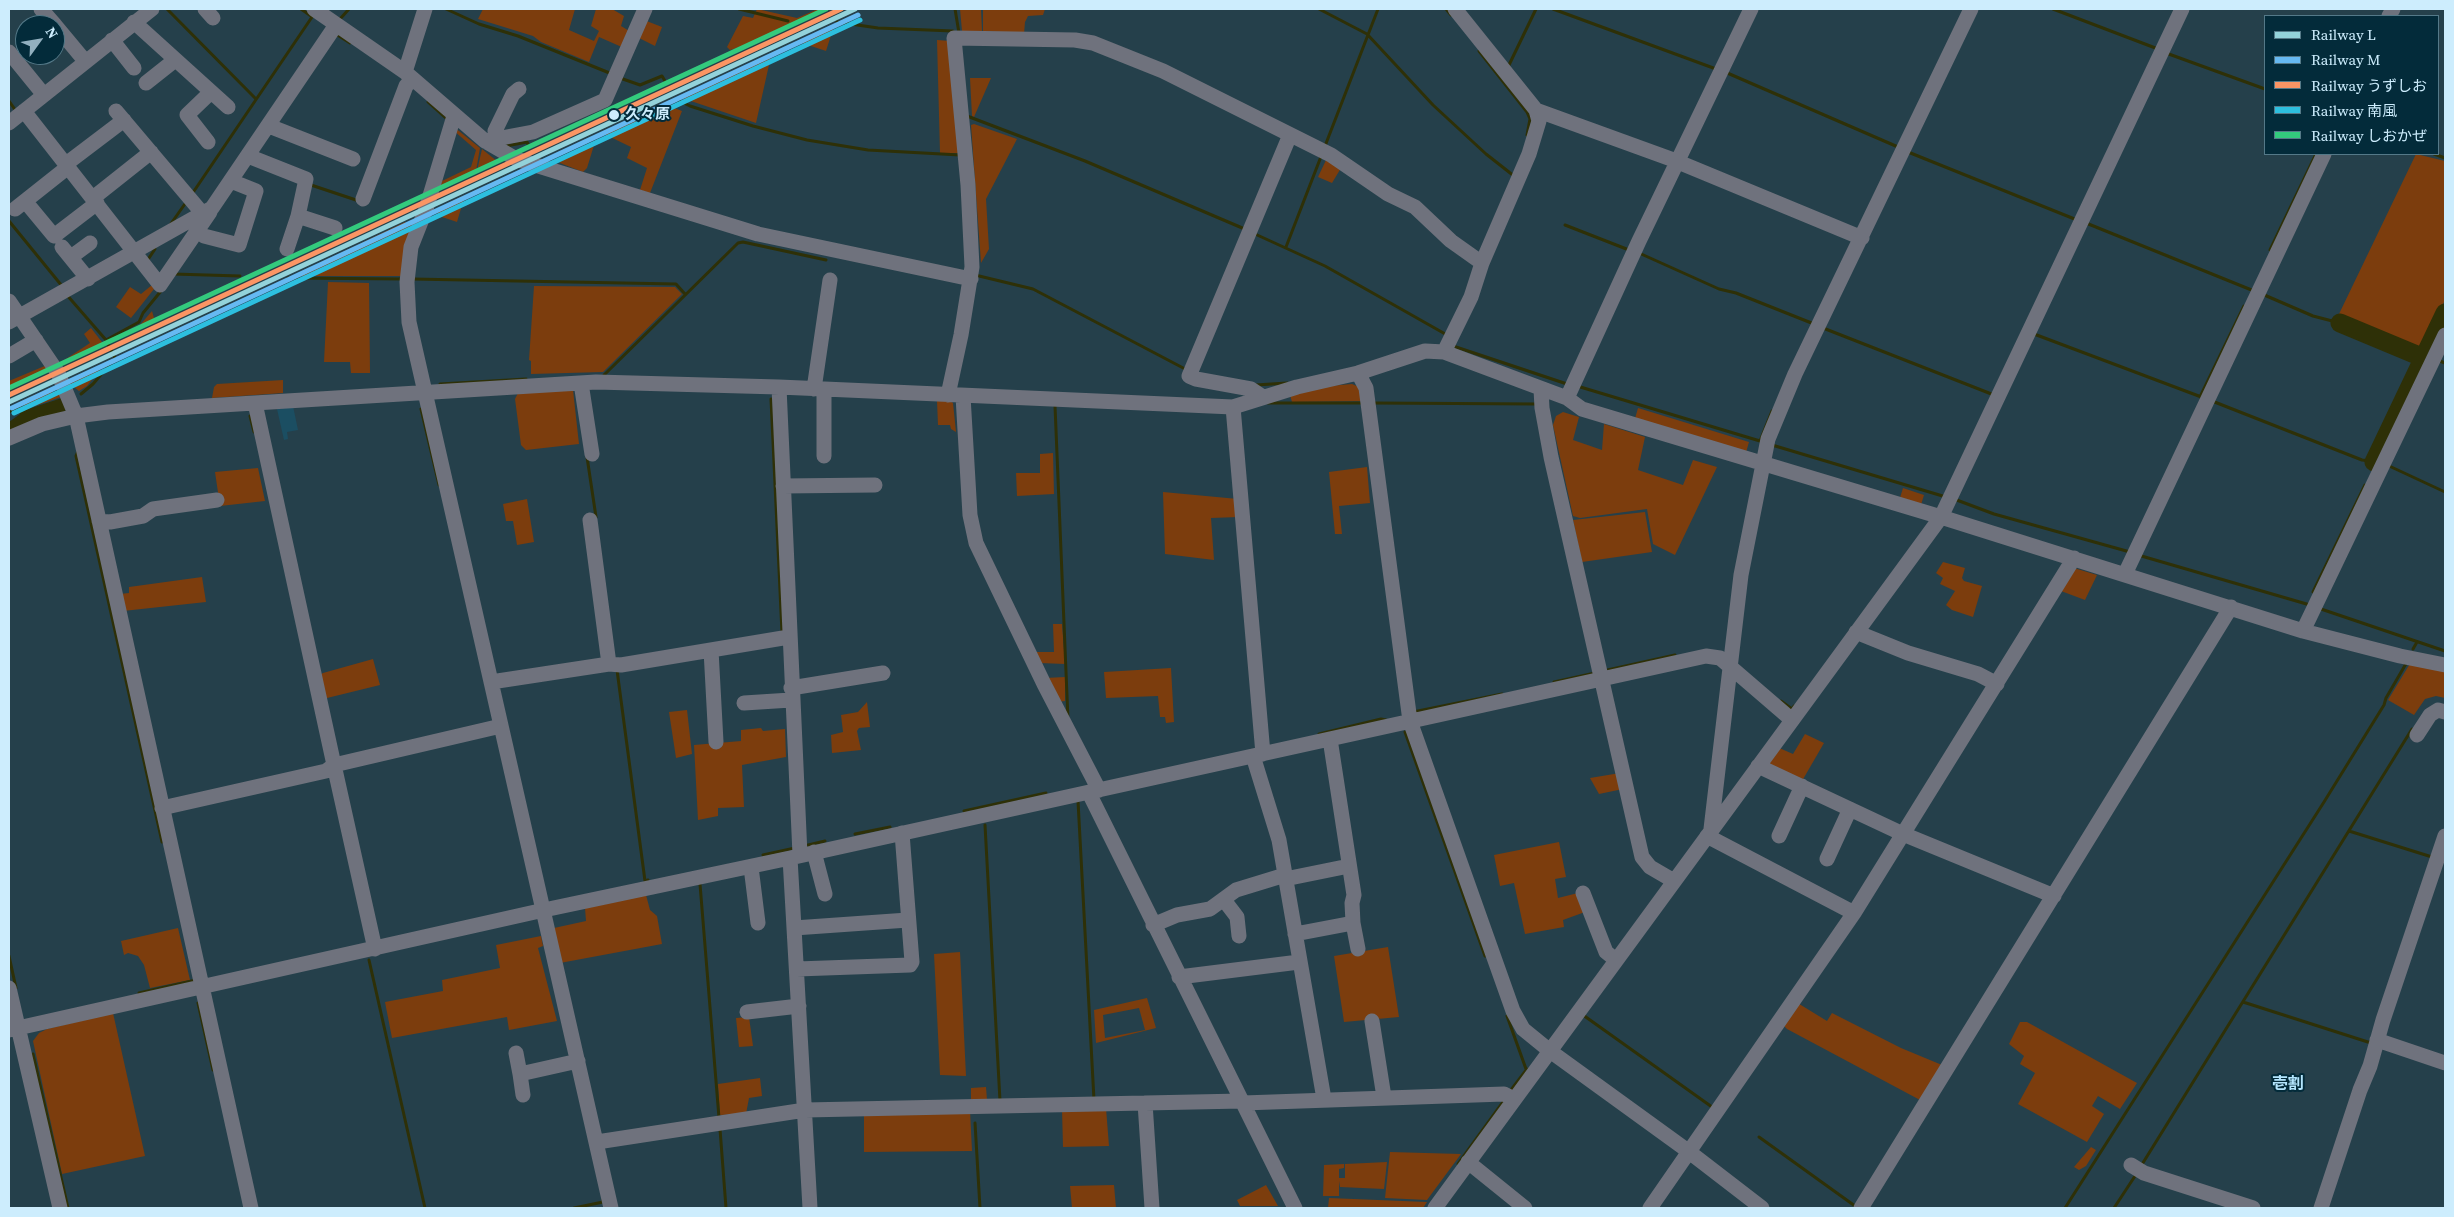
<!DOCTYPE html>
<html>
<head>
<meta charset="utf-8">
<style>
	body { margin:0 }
	#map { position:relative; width:2454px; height:1217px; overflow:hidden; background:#25404b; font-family:"Source Serif 4","Noto Sans JP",serif }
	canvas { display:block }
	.frame { position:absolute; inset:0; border:10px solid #cdedfd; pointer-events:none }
	.legend { position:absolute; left:2264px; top:15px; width:175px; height:140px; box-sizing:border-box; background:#032b3a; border:1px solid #547988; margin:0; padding:6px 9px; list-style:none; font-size:15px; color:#cdedfd }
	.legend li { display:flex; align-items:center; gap:10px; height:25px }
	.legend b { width:25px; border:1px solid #547988 }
	.north { position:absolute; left:15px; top:15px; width:50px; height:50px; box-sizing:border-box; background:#032b3a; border:1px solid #547988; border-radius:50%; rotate:58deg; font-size:14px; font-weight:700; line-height:20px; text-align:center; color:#cdedfd }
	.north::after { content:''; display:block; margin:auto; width:18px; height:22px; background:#92b0bf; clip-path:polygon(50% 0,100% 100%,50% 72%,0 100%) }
</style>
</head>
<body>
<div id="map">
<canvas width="2454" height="1217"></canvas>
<div class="frame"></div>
<ul class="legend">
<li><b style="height:6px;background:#93d2da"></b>Railway L</li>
<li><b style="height:6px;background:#66b9f2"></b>Railway M</li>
<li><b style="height:6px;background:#fb9564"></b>Railway うずしお</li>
<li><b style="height:6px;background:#2dbfdf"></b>Railway 南風</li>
<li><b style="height:6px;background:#33ca7d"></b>Railway しおかぜ</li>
</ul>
<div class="north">N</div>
</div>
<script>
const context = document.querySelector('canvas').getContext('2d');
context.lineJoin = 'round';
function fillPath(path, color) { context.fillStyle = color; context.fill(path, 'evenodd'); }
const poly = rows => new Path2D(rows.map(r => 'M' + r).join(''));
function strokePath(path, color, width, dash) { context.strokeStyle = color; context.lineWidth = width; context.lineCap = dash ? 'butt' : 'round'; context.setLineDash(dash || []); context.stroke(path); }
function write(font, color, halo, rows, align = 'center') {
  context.font = font + ' "Source Serif 4","Noto Sans JP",serif'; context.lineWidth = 4; context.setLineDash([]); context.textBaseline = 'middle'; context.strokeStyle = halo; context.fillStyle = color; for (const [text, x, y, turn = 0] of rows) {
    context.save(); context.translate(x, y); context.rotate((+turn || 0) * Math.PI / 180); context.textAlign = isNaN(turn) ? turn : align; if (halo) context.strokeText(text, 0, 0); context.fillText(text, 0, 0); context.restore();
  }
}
fillPath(poly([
	[293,406,298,430,287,432,288,439,284,440,277,409]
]), '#1b4e62');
fillPath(poly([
	[483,9,575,9,569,30,594,41,599,31,591,26,596,9,612,9,624,16,621,26,631,32,624,48,599,37,589,62,541,42,533,36,478,19],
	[757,9,797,18,818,9,831,9,753,44,730,50,727,47,743,16,753,18],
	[960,9,981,9,982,31,962,31],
	[983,9,1045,9,1043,15,1028,16,1025,22,1024,34,983,31],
	[644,20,662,27,655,46,637,37],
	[829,27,833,29,826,51,799,42],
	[937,40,950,41,959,153,940,153],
	[771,56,756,123,682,98],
	[970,78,991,78,974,117,972,116],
	[667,105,682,111,650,193,640,190,647,168,627,158,631,147,604,134],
	[974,124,1017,139,986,199,989,249,981,263,971,125],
	[454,127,480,148,476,171,438,190,442,181,471,167,476,150,453,130],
	[595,142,587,168,583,172,560,163,560,158],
	[482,149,498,162,477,171],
	[2416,154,2445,161,2445,300,2425,341,2419,346,2412,346,2339,314],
	[1327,158,1341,168,1332,183,1318,177],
	[465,195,457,222,439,216,436,209],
	[415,221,403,276,293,276,405,222,407,225],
	[328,282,369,283,370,373,351,373,350,362,324,362],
	[152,285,154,289,131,318,116,307,130,287,141,294],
	[534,286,675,287,682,294,603,372,531,374,531,361,529,360],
	[152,311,154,318,147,323,112,341,111,339,140,325],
	[91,328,105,346,62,366,60,363,90,343,84,334],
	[106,362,87,386,79,391,70,384,72,379],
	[47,365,50,370,9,391,9,381],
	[283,380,283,393,212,398,214,387,217,384],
	[1352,384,1359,387,1364,401,1292,402,1290,395,1329,386],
	[573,390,579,444,526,450,521,445,515,399,518,393],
	[51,391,54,395,60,394,61,397,26,409,22,402,36,394,39,397],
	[937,401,950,401,953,403,956,432,951,429,950,425,938,425],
	[1638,408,1749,442,1745,456,1634,422],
	[1563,412,1579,417,1573,440,1602,450,1604,424,1645,437,1638,470,1683,485,1693,460,1717,467,1675,555,1653,544,1647,509,1580,518,1573,516,1553,425,1556,416],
	[1053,453,1054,494,1017,496,1016,473,1040,473,1040,454],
	[1367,467,1370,503,1339,506,1342,534,1335,534,1329,472],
	[258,468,265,501,220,506,215,472],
	[1903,488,1924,495,1920,508,1899,501],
	[1163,492,1238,499,1239,517,1211,518,1214,560,1165,554],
	[527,499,534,542,517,545,513,521,506,521,503,504],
	[1645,512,1652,552,1582,562,1573,520],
	[1943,562,1965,568,1962,578,1964,581,1982,586,1973,617,1952,610,1946,605,1955,591,1940,584,1943,578,1936,573],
	[2074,568,2097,575,2085,600,2061,591],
	[202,577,206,602,123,611,120,594,129,593,129,587],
	[1053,624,1062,624,1065,664,1040,663,1035,652,1054,652],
	[373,659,380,685,323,699,320,675,323,673],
	[2411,662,2445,668,2445,698,2436,696,2425,699,2414,715,2388,700],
	[1171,668,1174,722,1166,723,1165,717,1160,717,1158,696,1106,698,1104,672],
	[1065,677,1065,701,1057,702,1045,678],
	[867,702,870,727,859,728,857,731,861,750,832,753,831,735,843,732,841,715,858,712],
	[687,710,692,754,676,758,669,712],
	[761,728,763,731,785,729,786,757,742,765,744,807,718,808,718,816,698,820,694,745,741,741,741,730],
	[1805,734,1824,743,1802,781,1770,767,1767,761,1777,747,1793,754],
	[1620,773,1623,789,1599,794,1590,778],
	[1559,842,1566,877,1555,879,1558,898,1578,893,1585,912,1563,920,1564,927,1525,934,1514,883,1500,886,1494,855],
	[646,895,650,910,657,916,662,944,560,963,554,928,586,921,585,908],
	[178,928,190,980,150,988,144,965,138,956,128,953,124,955,121,941],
	[541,936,543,946,538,948,557,1021,509,1030,507,1017,392,1038,385,1002,443,991,442,980,500,968,496,945],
	[1388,947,1399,1017,1344,1022,1334,956],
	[960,952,966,1076,940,1075,934,954],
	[1147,998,1156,1028,1096,1043,1094,1010],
	[1139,1008,1145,1030,1105,1038,1103,1015],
	[1796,1002,1827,1021,1832,1013,1901,1048,1942,1065,1920,1100,1787,1029,1783,1025],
	[113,1013,145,1156,62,1174,33,1041,39,1033,47,1029],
	[749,1017,753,1046,739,1047,736,1018],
	[2020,1022,2027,1022,2137,1083,2120,1109,2098,1096,2092,1106,2104,1114,2087,1142,2018,1104,2035,1073,2020,1064,2024,1056,2009,1044],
	[760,1078,762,1096,749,1098,746,1114,720,1115,718,1084],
	[986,1087,987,1100,971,1100,971,1088],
	[1106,1108,1109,1146,1063,1147,1062,1109],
	[970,1110,972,1151,864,1152,864,1112],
	[2091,1147,2096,1150,2086,1166,2079,1170,2074,1167],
	[1390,1152,1461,1154,1427,1200,1385,1198],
	[1387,1162,1384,1189,1340,1187,1339,1181,1339,1196,1323,1196,1324,1165,1344,1164,1344,1168,1339,1169,1339,1178,1345,1178,1345,1164],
	[1114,1185,1116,1208,1072,1208,1070,1186],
	[1266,1185,1278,1206,1240,1206,1237,1200],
	[1329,1198,1427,1202,1423,1208,1328,1208]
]), '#7c3d0d');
fillPath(poly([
	[62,398,66,410,63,413,9,432,9,422,20,414,19,411,9,413,9,407,20,402,25,410]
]), '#2e3007');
strokePath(poly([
	[167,9,256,99],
	[301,9,311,16],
	[446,9,479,24,518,36,612,74],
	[739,9,788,21],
	[955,9,959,33],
	[1319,9,1367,34,1433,105,1486,154,1514,176],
	[1446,9,1451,15],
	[1553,9,1716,69],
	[2053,9,2158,49],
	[340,19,349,9],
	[837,22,878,28,953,31],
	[336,34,350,43],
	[1479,51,1527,112,1530,119,1527,135],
	[2166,53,2265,89],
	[1508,67,1536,9],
	[1725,72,1898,147],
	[620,78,640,85,662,76,665,81],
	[676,99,690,106,753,126,807,140,868,150,960,155],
	[9,101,16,111],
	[428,102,448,120],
	[967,116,1085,161,1247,230],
	[506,146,527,142,529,146],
	[1325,146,1378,9],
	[1908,152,2077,220],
	[2434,154,2445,158],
	[308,184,359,201],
	[192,194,312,17],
	[9,221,62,286],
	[2086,223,2254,291],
	[170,225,187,201],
	[1565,225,1629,250],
	[1255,234,1325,266,1447,335],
	[1286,247,1322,154],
	[2270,250,2316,154],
	[1639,253,1719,289,1736,293,1814,324],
	[147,261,155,249],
	[173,274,240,276],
	[975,275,1033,289,1187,370],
	[288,278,404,279],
	[412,279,676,284,685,294],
	[66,294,106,340],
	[2262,294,2313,316,2340,323],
	[1823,328,1994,395],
	[2034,334,2204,398],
	[1453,346,1567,384],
	[2437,360,2445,363],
	[604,375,738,243,743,242,826,260],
	[440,384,526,379],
	[1256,385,1287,383],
	[1577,386,1760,441],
	[81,394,93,384,115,358,106,340,139,322,143,313,161,291],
	[2200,397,2244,306],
	[771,399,782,633],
	[2212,401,2362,460,2379,462],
	[1268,403,1364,403],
	[1373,403,1537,404],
	[1055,406,1068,720],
	[421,409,439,485],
	[250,416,254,432],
	[1760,441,1772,411],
	[1772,445,1946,497],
	[78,451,76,456,162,842],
	[587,457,596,517],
	[2387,465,2445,492],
	[1954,499,1994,514,2130,552],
	[2138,555,2310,605],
	[2313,592,2365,485],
	[2318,608,2445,651],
	[2413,649,2417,642],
	[617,670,645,881,648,880],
	[1603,671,1675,655],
	[1554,682,1595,673],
	[1781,701,1792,709,1794,706],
	[1413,712,1502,694],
	[1405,732,1485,956],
	[1319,734,1381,719,1386,720],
	[1078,801,1094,1100],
	[964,811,1046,793],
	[985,825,1000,1101],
	[2349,831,2432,857],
	[855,834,890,827],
	[804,846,825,841],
	[763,855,795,848],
	[700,884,719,1118],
	[9,956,16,988],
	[369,960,425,1208],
	[139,993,196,980],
	[2243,1002,2371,1043],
	[198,1003,213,1070],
	[1583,1015,1712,1107],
	[1507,1016,1526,1069],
	[33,1054,68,1208],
	[1511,1090,1527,1069],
	[975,1123,980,1208],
	[720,1129,726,1208],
	[1759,1137,1855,1206],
	[1458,1164,1503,1102],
	[2141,1166,2412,729],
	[574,1208,603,1202,603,1199],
	[2065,1208,2324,802,2384,705,2386,698,2407,662],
	[2114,1208,2137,1173]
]), '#2e3007', 3);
strokePath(poly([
	[2340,323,2424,358],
	[2374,462,2445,313]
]), '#2e3007', 19);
strokePath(poly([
	[41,9,55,25],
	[205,9,213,18],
	[314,9,405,72,485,141,533,132,605,100,645,9],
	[2389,16,2393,9],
	[134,22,228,107],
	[55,25,85,61],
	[112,40,134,68],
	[9,52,44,95],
	[405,72,425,9],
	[146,83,175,60],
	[1536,110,1671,159,1862,238],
	[24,111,160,285,210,212],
	[116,111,203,214],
	[454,116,426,209,411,247,407,282,409,322,611,1208],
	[9,123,152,9],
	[269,126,353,159],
	[496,140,495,131,513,94,519,89],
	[485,141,516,159,758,234,971,279],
	[208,142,187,115,211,92],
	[248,156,306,179,298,216,287,249],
	[66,164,124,120],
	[93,198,151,152],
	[363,199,406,86,412,79],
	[25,201,54,236,97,203],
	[15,209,68,167],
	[298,216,335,228],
	[197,231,204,236,239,245,256,191,231,181],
	[62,247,88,279],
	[71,257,90,243],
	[9,301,58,373,76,416,251,1208],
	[9,322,212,208,336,25],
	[1444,352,1471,297,1482,263,1529,154,1539,121,1536,110,1455,9],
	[9,356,36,340],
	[1358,373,1366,388,1410,721,1513,1011,1523,1029,1550,1051,1688,1151,1762,1208],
	[581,383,592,454],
	[779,387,800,855],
	[814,389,830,280],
	[824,389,824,456],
	[1541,389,1542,408,1551,457,1642,857,1650,867,1674,881],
	[948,395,961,335,972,267,968,185,954,38,1075,40,1093,43,1163,71,1331,155,1388,194,1415,207,1451,241,1482,263],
	[963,396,970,515,976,543,1044,684,1099,790],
	[1263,397,1251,389,1196,379,1189,376,1290,135],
	[1567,398,1639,241,1751,9],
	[255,403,334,765,501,726],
	[1233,407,1263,754],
	[9,438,42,424,76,416,108,412,596,382,779,387,1233,407,1297,387,1358,373,1425,351,1444,352,1567,398,1582,409,1941,517,2303,631,2400,656,2445,665],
	[783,486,875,485],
	[590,520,609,664],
	[99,521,110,522,143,516,153,509,217,500],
	[2125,574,2324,154],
	[2303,631,2445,335],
	[1856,632,1908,653,1978,674,1997,684],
	[711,650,716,742],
	[491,682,609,664,621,665,789,637],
	[791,688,883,673],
	[744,703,791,700],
	[2417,735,2430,715,2438,710,2445,712],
	[1253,756,1279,840,1324,1099],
	[334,765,375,949],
	[1758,766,1903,834,2054,896],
	[1089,793,1295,1208],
	[162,808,326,771,334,765],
	[1711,829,1741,575,1768,439,1795,374,1971,9],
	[1707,836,1854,913],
	[1779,836,1802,786],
	[814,852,825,894],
	[790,858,810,1208],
	[1827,859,1850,809],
	[751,867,758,923],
	[1285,879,1349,866],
	[1583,893,1606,952,1616,960],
	[1224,900,1237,917,1239,936],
	[1353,923,1358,949],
	[1153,925,1177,915,1210,909,1236,890,1285,875],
	[794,928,908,920],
	[1295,934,1353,923,1352,903,1354,895,1330,739],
	[797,969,910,965,912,962,902,833],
	[1179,977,1299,962],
	[9,988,60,1208],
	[747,1012,799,1006],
	[1372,1021,1384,1097],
	[9,1030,544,910,790,858,1706,656,1720,658,1792,720],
	[2377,1040,2445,1063],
	[516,1053,520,1074],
	[523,1095,520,1074,578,1061],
	[1145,1103,1152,1208],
	[1243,1103,1504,1094,1514,1099],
	[597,1142,805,1110,1242,1101],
	[1468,1162,1525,1208],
	[2131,1165,2144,1173,2253,1208],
	[1435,1208,1941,517,2182,9],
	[1650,1208,1854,913,2074,558],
	[1861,1208,2231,607],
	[2321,1208,2360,1090,2370,1066,2383,1020,2445,836]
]), '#6f727d', 15);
strokePath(poly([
	[9,402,855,9]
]), '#93d2da', 5);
strokePath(poly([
	[12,408,858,15]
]), '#66b9f2', 5);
strokePath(poly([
	[9,395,841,9]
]), '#fb9564', 5);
strokePath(poly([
	[14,413,860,20]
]), '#2dbfdf', 5);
strokePath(poly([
	[9,388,826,9]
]), '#33ca7d', 5);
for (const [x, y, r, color] of [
	[614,115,6,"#cdedfd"]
]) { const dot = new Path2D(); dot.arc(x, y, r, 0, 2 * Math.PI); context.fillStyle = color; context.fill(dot); strokePath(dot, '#032b3a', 2); }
write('bold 15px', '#cdedfd', '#032b3a', [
	["久々原",625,115]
], 'left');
write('bold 16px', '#b3e5fd', '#032b3a', [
	["壱割",2288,1085]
]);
</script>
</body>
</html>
